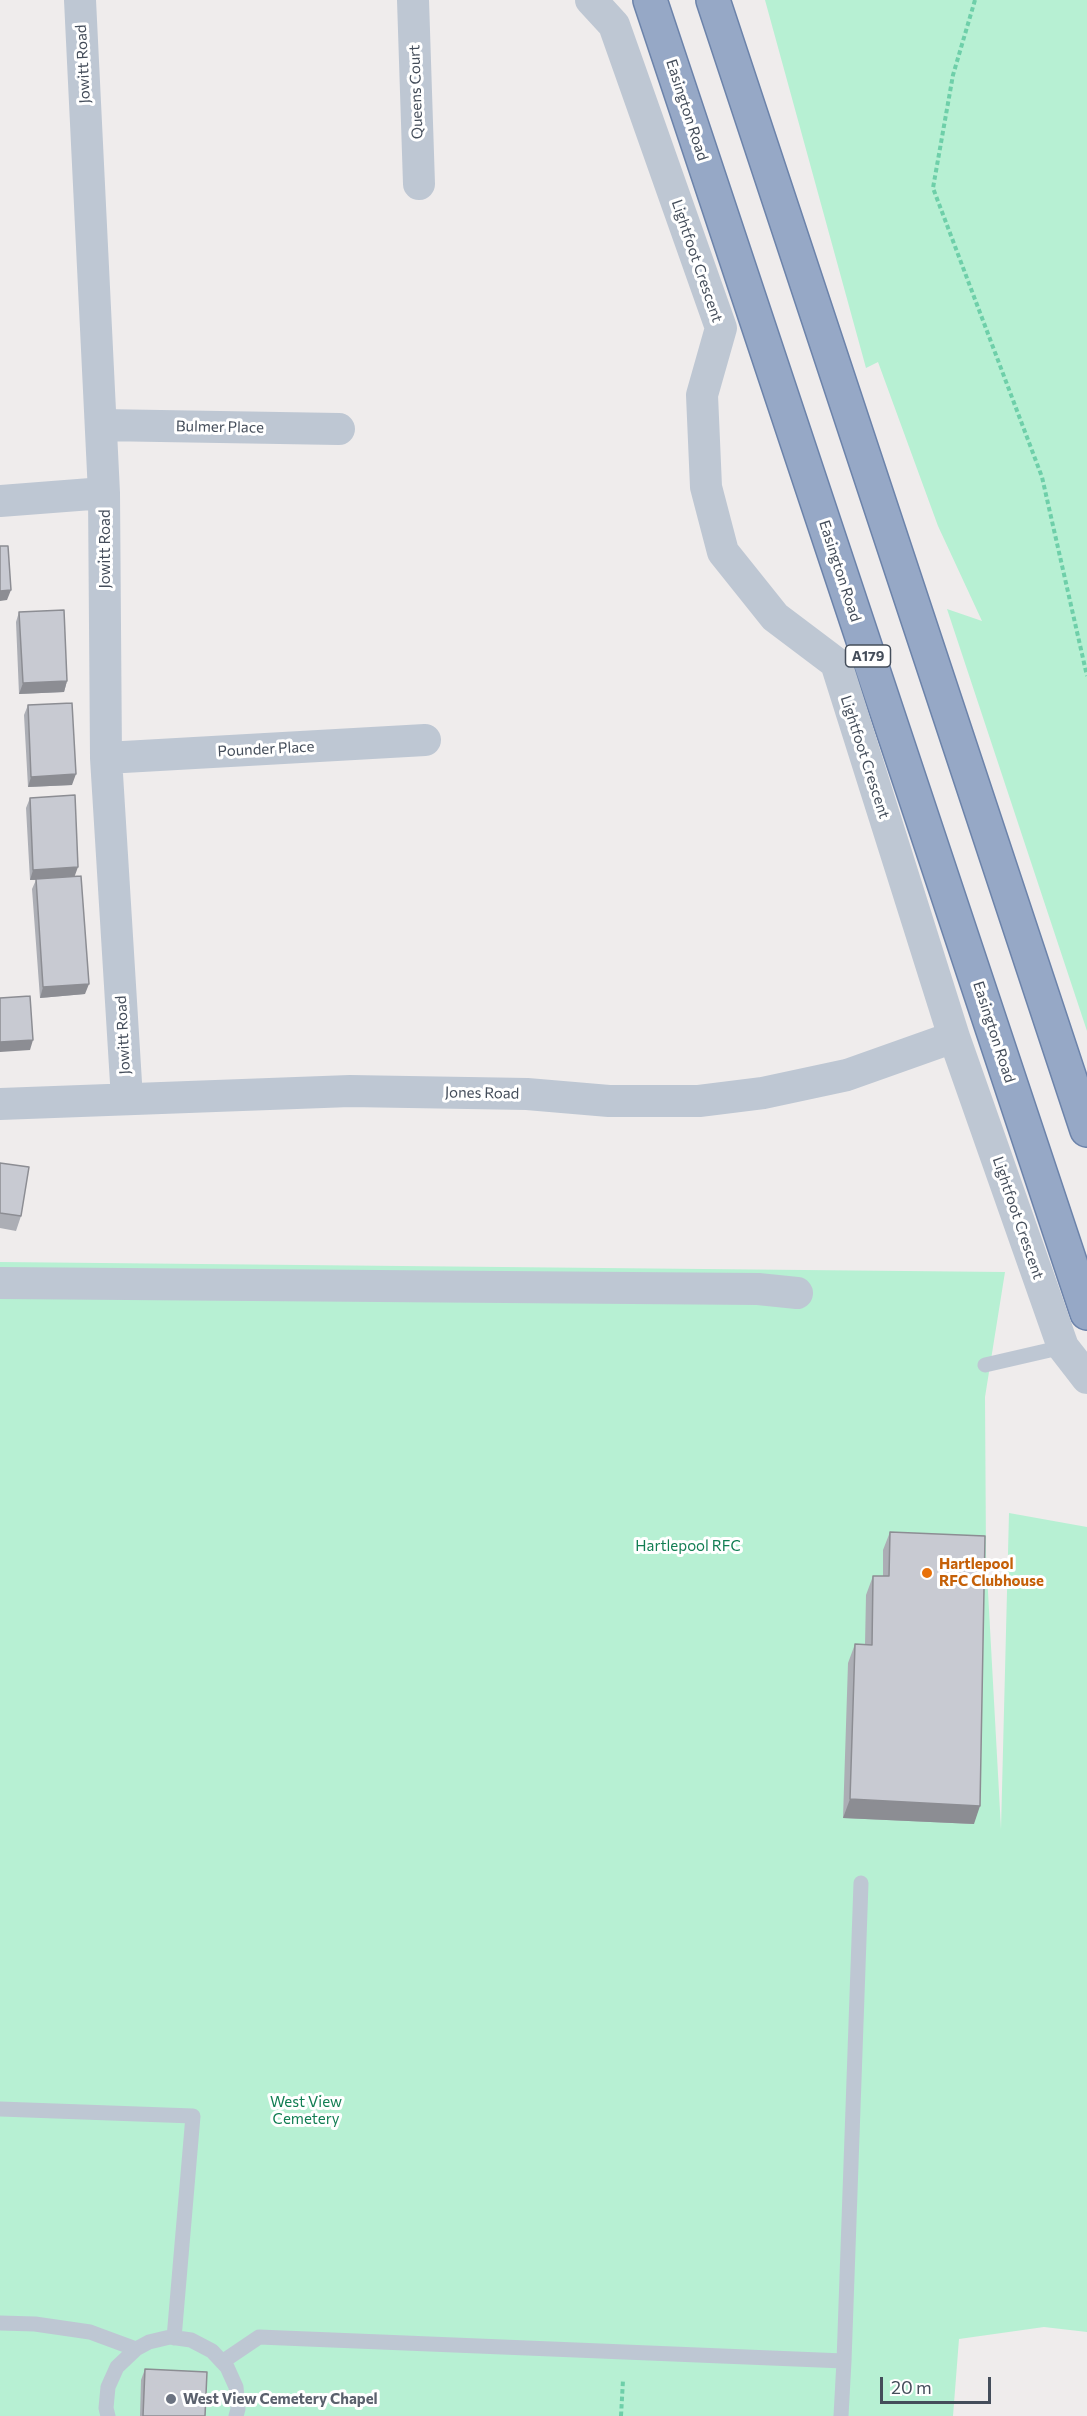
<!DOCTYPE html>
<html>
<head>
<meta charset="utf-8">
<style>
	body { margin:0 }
	#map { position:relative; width:1087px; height:2416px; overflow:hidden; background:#efecec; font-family:Commissioner,sans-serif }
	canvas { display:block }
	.scale { position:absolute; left:880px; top:2377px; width:111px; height:27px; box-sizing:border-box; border:3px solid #444d5a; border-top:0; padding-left:8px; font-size:18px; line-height:21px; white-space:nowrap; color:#444d5a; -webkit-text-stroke:4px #fff; paint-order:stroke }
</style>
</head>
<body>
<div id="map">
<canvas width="1087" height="2416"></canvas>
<div class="scale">20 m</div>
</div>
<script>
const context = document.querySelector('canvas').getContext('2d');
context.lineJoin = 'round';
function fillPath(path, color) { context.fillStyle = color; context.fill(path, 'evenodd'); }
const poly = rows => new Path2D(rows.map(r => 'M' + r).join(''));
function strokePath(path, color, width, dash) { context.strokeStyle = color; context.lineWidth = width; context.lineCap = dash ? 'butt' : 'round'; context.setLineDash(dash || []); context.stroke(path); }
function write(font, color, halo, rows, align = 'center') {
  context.font = font + ' Commissioner,sans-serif'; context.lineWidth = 6; context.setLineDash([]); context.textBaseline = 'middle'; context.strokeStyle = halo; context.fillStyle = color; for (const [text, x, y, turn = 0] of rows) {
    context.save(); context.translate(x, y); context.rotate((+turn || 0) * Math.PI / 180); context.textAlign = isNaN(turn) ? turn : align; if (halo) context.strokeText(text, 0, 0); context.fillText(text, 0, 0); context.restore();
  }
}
fillPath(poly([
	[765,0,1087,0,1087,1031,947,609,982,621,938,526,878,362,866,368],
	[0,1262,1005,1272,985,1397,986,1555,1001,1829,1009,1513,1087,1527,1087,2332,1044,2327,959,2339,953,2416,0,2416]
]), '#b7f0d3');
const trunk = poly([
	[650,0,1087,1313],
	[713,0,1087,1130]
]);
strokePath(trunk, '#6c83aa', 36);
strokePath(poly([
	[975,0,953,75,933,188,1042,477,1087,676],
	[621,2416,623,2380]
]), '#6ecfa9', 4, [4.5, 3]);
strokePath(poly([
	[985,1365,1063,1347],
	[0,2109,193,2116,174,2338],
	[0,2323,35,2324,90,2332,136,2349],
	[844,2361,861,1883],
	[222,2362,259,2337,844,2361,841,2416],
	[108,2416,106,2408,108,2387,117,2367,136,2349,149,2342,170,2337,191,2340,212,2351,227,2367,236,2387,238,2409,236,2416]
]), '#bec7d3', 15);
strokePath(poly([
	[80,0,104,493,106,758,127,1099],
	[413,0,419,184],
	[591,0,614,25,721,328,702,395,706,487,723,552,775,617,836,663,954,1037,1063,1347,1087,1378],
	[101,425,339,429],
	[0,501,104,493],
	[106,758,425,740],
	[0,1104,350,1091,527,1094,609,1101,699,1101,763,1093,847,1075,954,1037],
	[0,1283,758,1289,797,1293]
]), '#bec7d3', 32);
strokePath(trunk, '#96a8c6', 33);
fillPath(poly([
	[19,612,67,681,64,692,19,694,16,622],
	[28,705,72,785,28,787,24,715],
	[30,798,75,877,85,994,40,998,32,889,36,880,30,880,26,808],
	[0,1163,21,1216,16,1231,0,1228],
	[890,1532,974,1824,843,1818,848,1663,855,1644,865,1645,866,1595,873,1576,883,1576,883,1550],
	[145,2369,205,2416,140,2416,141,2380]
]), '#acaeb5');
fillPath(poly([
	[11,590,7,600,0,601,0,591],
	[67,681,64,692,19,694,23,683],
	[76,774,72,785,28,787,31,777],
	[78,867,74,878,30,880,33,870],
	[89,984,85,994,40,998,43,987],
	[33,1040,30,1050,0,1052,0,1042],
	[850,1799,980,1806,974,1824,843,1818]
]), '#8c8d93');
const building = poly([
	[0,546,8,546,11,590,0,591,0,546],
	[64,610,67,681,23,683,19,612,64,610],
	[72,703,76,774,31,777,28,705,72,703],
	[75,795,78,867,33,870,30,798,75,795],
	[81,876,89,984,43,987,36,879,81,876],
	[30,996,33,1040,0,1042,0,998,30,996],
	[0,1163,29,1167,21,1216,0,1213,0,1163],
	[890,1532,985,1536,980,1806,850,1799,855,1644,872,1645,873,1576,889,1576,890,1532],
	[145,2369,207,2372,205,2416,143,2416,145,2369]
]);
fillPath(building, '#c8cad2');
strokePath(building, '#8c8d93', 1.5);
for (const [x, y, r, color] of [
	[927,1573,6,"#e8710a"],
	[171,2399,6,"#6b7280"]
]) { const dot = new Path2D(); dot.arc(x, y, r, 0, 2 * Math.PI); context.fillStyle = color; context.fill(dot); strokePath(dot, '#fff', 2); }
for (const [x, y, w] of [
	[868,656,45]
]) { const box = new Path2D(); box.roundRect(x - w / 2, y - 11, w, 22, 4.5); context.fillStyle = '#fff'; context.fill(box); strokePath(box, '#444d5a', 1.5); }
write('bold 14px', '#444d5a', null, [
	["A179",868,656]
]);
write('15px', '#444d5a', '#fff', [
	["Jowitt Road",83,64,-93],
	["Queens Court",416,92,-92],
	["Easington Road",687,110,72],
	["Lightfoot Crescent",697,261,71],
	["Bulmer Place",220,427,1],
	["Jowitt Road",105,549,-90],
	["Easington Road",840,571,72],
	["Pounder Place",266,749,-3],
	["Lightfoot Crescent",865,757,72],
	["Easington Road",994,1032,72],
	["Jowitt Road",123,1035,-93],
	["Jones Road",482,1093,1],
	["Lightfoot Crescent",1018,1218,71]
]);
write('15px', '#127e53', '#fff', [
	["Hartlepool RFC",688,1546],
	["West View",306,2102],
	["Cemetery",306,2119]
]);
write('bold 15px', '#c56008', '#fff', [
	["Hartlepool",939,1564],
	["RFC Clubhouse",939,1581]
], 'left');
write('bold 15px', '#5b616d', '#fff', [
	["West View Cemetery Chapel",183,2399]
], 'left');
</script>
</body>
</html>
